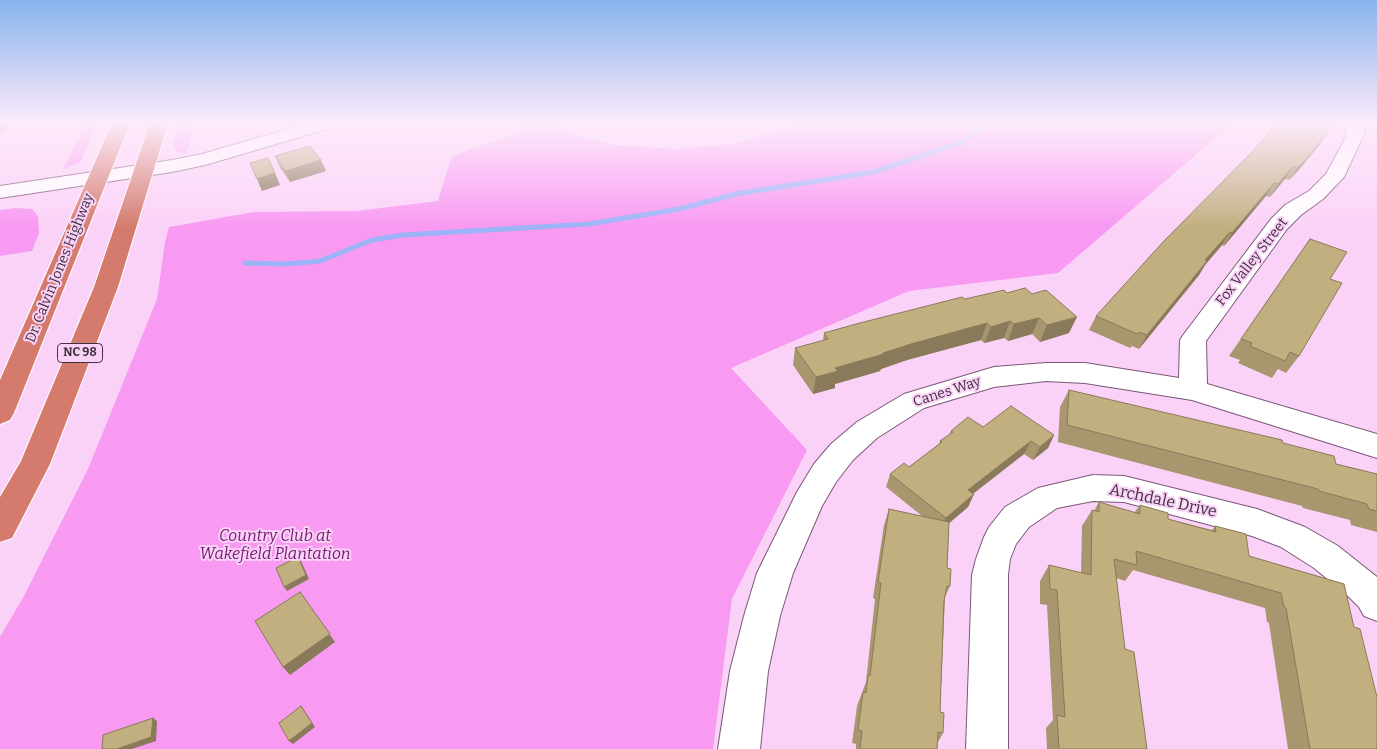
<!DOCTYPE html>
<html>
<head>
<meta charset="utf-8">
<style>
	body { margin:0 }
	canvas { display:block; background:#fbd2f7 }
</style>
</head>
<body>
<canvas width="1377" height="749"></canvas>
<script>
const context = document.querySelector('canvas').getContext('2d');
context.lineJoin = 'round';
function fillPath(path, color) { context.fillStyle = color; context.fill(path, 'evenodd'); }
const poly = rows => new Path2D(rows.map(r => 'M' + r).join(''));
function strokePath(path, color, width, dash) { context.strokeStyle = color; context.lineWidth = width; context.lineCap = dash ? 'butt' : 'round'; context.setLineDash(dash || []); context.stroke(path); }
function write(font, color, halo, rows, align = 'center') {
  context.font = font + ' Bitter,serif'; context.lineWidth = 4; context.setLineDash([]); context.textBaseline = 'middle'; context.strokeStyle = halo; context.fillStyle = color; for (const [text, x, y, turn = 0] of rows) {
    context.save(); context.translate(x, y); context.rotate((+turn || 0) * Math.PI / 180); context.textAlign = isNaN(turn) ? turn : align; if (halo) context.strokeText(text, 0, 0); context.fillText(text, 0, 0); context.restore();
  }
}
fillPath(poly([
	[86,123,98,123,81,160,78,163,63,169],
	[180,123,196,123,186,154,177,152,173,146],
	[518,123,551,123,566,133,616,145,678,149,738,143,803,123,1233,123,1058,273,909,291,731,368,807,450,732,599,713,749,0,749,0,637,24,596,88,469,157,299,165,242,169,227,254,212,357,211,438,201,451,158,460,153,517,134,523,130],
	[16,208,32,209,38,216,39,233,32,251,0,256,0,210]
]), '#f899f2');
strokePath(poly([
	[245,263,287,264,320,261,372,240,403,235,589,224,679,209,736,194,873,172,960,143,991,123]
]), '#9bb3f7', 5);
const minor = poly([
	[309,123,337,123,334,127,205,165,172,172,0,198,0,186,172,160,202,154,309,123],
	[1347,123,1365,123,1365,132,1344,177,1323,199,1301,215,1287,229,1206,341,1207,384,1377,434,1377,458,1192,400,1085,383,1046,381,994,387,924,408,877,438,853,460,836,482,822,506,793,573,780,616,768,671,760,749,718,749,730,671,744,616,757,573,797,492,814,464,831,444,857,422,904,394,994,367,1046,363,1085,363,1179,378,1180,340,1184,334,1271,219,1285,205,1309,191,1326,174,1344,141,1347,123],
	[1093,475,1124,476,1257,509,1305,527,1338,546,1377,577,1377,621,1364,616,1359,607,1346,594,1314,568,1281,547,1252,536,1124,502,1093,501,1057,508,1029,527,1016,544,1010,559,1008,575,1008,749,966,749,972,575,976,559,984,537,989,527,1005,507,1038,488,1093,475]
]);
const highway = poly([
	[112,123,130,123,14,413,10,420,0,424,0,380,112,123],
	[150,123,168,123,118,287,50,464,12,538,0,542,0,497,21,461,94,287,150,123]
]);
strokePath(minor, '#7b5778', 2);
strokePath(highway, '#fff', 2);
fillPath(minor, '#fff');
fillPath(highway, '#d57b6e');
fillPath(poly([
	[1277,123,1332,123,1320,144,1298,171,1289,180,1285,179,1270,197,1266,196,1224,246,1222,245,1205,265,1199,275,1139,349,1132,346,1130,348,1089,330,1096,316,1256,148],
	[275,156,326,171,290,182,280,168],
	[1310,239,1330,279,1299,356,1286,373,1278,369,1272,378,1238,363,1240,360,1229,356],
	[1007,293,1069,333,1040,342,1032,334,1008,341,1004,338,984,343,981,340,907,360,881,369,880,371,835,384,835,388,813,394,793,365,795,348,823,341,824,333,965,299],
	[1069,390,1283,443,1336,464,1377,474,1377,532,1351,525,1350,520,1303,508,1302,506,1058,442,1060,407],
	[983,427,1054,435,1048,448,1033,460,1024,454,973,494,974,494,968,507,949,523,947,568,950,586,945,597,940,712,943,733,938,742,937,749,856,749,856,744,852,743,857,706,866,682,875,599,873,598,884,525,889,509,922,516,886,487,890,474,909,467,939,444,940,441,949,435,951,431],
	[1099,502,1134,513,1140,505,1168,519,1212,530,1215,526,1249,556,1344,584,1377,749,1288,749,1269,623,1267,622,1265,608,1133,570,1125,581,1116,578,1125,649,1147,749,1047,749,1046,728,1053,720,1047,605,1040,604,1040,581,1049,565,1081,573,1082,526,1092,510,1094,511]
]), '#a7966e');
fillPath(poly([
	[1331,123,1332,123,1327,131,1320,139],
	[5,124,8,128,0,133,0,127],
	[1328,132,1320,144,1298,171,1289,180,1297,168],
	[321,160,326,171,290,182,285,171],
	[1293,166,1285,179,1270,197,1278,184],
	[275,173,280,185,262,191,257,179],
	[1274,183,1266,196,1224,246,1232,233],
	[1230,232,1222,245,1205,265,1199,275,1139,349,1147,335,1205,260],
	[1077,317,1069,333,1040,342,1047,325],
	[1039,318,1032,334,1008,341,1014,324],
	[1010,321,1004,338,984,343,991,327],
	[987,323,981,340,907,360,881,369,880,371,835,384,835,388,813,394,816,377,835,368,911,344],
	[1054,435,1048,448,1033,460,1040,447],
	[1031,441,1024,454,962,502,968,490],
	[974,494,968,507,940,531,946,518],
	[298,557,301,561,309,579,287,591,284,587],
	[300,592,335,642,290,675,283,667],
	[301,706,315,727,293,744,289,741],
	[153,718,157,721,156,741,132,749,117,749]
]), '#887a5a');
const building = poly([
	[1277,123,1331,123,1326,131,1328,132,1306,159,1297,168,1293,166,1278,184,1274,183,1232,233,1230,232,1205,260,1207,261,1147,335,1139,332,1137,334,1096,316,1163,242,1256,148,1277,123],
	[0,124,5,124,0,127,0,124],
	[310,146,321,160,285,171,275,156,310,146],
	[268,158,275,173,257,179,250,163,268,158],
	[1310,239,1347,252,1330,279,1342,283,1299,356,1290,352,1285,361,1250,346,1252,343,1241,339,1310,239],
	[1025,288,1032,294,1046,290,1077,317,1047,325,1039,318,1014,324,1010,321,991,327,987,323,911,344,883,353,884,354,835,368,838,371,816,377,795,348,828,339,824,333,856,324,962,297,965,299,1004,290,1007,293,1025,288],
	[1069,390,1282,440,1283,443,1334,456,1336,464,1377,474,1377,511,1369,509,1367,504,1319,491,1318,489,1067,425,1069,390],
	[1011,406,1054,435,1040,447,1031,441,968,490,974,494,946,518,890,474,904,463,909,467,942,442,940,441,953,432,951,431,968,417,983,427,1011,406],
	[1099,502,1140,514,1140,505,1168,513,1168,519,1216,532,1215,526,1246,534,1249,556,1344,584,1354,627,1360,629,1377,697,1377,749,1310,749,1286,608,1284,607,1281,593,1136,551,1137,565,1114,559,1125,649,1134,652,1147,749,1059,749,1057,715,1065,717,1057,590,1050,589,1049,565,1091,575,1092,510,1099,512,1099,502],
	[889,509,949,522,947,568,951,569,950,586,947,586,944,601,940,712,944,713,943,733,938,732,937,749,860,749,862,731,858,730,863,692,866,693,868,675,870,676,881,583,878,582,889,509],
	[298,557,306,575,284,587,276,568,298,557],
	[300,592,330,634,283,667,255,621,300,592],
	[301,706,312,723,289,741,279,723,301,706],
	[153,718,151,737,117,749,102,749,103,735,153,718]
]);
fillPath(building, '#c2af80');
strokePath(building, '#887a5a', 1);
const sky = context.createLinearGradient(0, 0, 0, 228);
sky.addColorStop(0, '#89b4ee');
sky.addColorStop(0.54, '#fdebfb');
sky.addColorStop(1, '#fdebfb00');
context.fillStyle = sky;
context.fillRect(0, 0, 1377, 228);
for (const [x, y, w] of [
	[80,353,45]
]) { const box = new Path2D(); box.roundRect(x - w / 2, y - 9.5, w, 19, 4); context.fillStyle = '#fbd2f7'; context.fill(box); strokePath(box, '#40303f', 1); }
write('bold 12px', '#40303f', null, [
	["NC 98",80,353]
]);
write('14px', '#40303f', '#fbd2f7', [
	["Fox Valley Street",1252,262,-52],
	["Dr. Calvin Jones Highway",60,268,-68],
	["Canes Way",947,392,-18]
]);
write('16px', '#40303f', '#fbd2f7', [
	["Archdale Drive",1163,501,12]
]);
write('italic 16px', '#741b72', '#fbd2f7', [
	["Country Club at",275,537],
	["Wakefield Plantation",275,555]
]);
</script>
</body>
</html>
